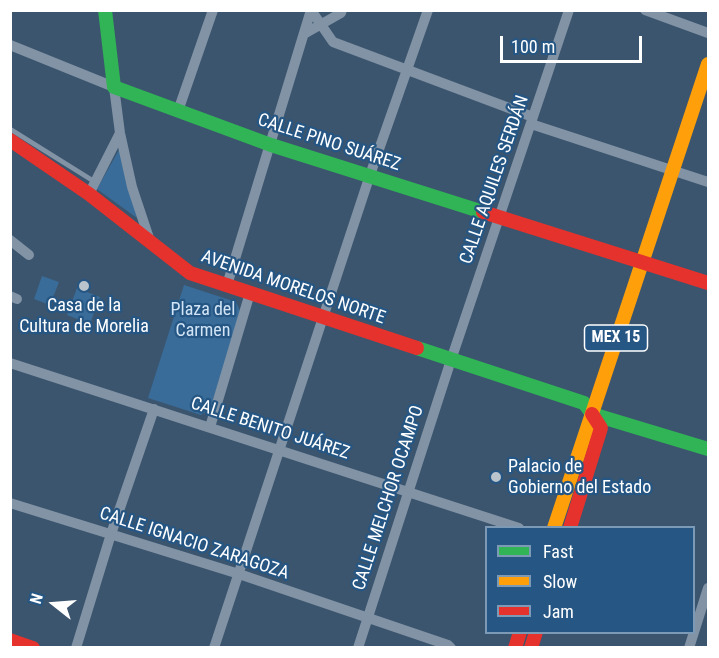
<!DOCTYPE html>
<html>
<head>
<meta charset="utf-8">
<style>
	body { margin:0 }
	#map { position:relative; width:719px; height:658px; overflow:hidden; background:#3b556e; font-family:"Roboto Condensed",sans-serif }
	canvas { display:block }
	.frame { position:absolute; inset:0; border:12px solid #fff; pointer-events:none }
	.legend { position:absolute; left:485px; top:526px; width:210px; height:108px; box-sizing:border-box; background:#255684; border:2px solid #7c9ab5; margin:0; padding:8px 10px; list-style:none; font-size:18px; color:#fff }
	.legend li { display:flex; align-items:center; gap:12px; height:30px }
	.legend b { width:30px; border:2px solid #7c9ab5 }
	.north { position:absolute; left:24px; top:574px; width:60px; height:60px; -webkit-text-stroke:4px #255684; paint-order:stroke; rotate:287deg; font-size:16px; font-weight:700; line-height:24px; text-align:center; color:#fff }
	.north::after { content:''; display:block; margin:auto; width:21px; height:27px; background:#fff; clip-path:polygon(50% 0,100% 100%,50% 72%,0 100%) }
	.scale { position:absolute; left:500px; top:36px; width:142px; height:27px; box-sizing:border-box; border:3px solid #fff; border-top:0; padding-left:8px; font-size:18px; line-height:21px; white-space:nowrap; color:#fff; -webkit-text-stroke:4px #255684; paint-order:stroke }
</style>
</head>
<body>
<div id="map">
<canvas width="719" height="658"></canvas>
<div class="frame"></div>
<ul class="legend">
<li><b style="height:8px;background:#30b455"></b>Fast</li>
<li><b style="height:8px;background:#ff9f0a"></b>Slow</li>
<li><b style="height:8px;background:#e5322d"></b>Jam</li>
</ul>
<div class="north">N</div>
<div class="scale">100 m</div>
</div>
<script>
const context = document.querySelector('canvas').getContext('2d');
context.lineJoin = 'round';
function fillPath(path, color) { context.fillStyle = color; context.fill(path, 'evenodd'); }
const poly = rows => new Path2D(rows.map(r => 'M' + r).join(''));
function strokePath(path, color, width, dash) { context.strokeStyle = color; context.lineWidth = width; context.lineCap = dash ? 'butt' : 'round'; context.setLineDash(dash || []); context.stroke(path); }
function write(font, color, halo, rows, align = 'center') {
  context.font = font + ' "Roboto Condensed",sans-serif'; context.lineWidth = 4.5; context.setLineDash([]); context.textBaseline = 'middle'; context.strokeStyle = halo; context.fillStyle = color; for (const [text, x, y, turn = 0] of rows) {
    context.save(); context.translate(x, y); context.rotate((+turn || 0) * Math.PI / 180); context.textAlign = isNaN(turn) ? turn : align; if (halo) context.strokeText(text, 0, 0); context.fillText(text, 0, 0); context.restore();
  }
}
fillPath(poly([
	[120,148,137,218,97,189],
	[42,276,59,282,50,305,34,299],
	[184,285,236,302,241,313,210,409,201,415,148,398],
	[77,288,100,297,90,324,67,315]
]), '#396c99');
strokePath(poly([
	[10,129,95,182]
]), '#8193a4', 5);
strokePath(poly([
	[311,10,333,42,533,117],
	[645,10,708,33],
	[304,34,341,13,342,10],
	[10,45,114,87,120,133,132,187,150,241],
	[178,111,213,10],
	[531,124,708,182],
	[89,194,120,133],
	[10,240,29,255],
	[227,285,311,10],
	[10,296,17,299],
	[10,363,519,528],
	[210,427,250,293],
	[10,503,239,574,448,645,451,648],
	[76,648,111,534,154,409],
	[214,648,370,175,428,10],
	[358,648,451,360,569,10],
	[689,648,708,588]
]), '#8193a4', 10);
strokePath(poly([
	[105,10,114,87,271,145,483,212],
	[417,348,584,403,592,414,708,449]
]), '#30b455', 14);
strokePath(poly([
	[554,528,708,64]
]), '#ff9f0a', 14);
strokePath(poly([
	[10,140,89,194,190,273,417,348],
	[483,212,708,283],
	[570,528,601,428,592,414],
	[10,640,33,648],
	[515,648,520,632],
	[531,648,536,632]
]), '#e5322d', 14);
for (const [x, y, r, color] of [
	[84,286,6,"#bac4cc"],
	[496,477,6,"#bac4cc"]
]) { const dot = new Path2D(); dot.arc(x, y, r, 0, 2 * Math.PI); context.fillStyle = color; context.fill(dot); strokePath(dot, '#255684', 2); }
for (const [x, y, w] of [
	[616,338,63]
]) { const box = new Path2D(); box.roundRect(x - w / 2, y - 13, w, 26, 4.5); context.fillStyle = '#255684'; context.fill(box); strokePath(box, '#fff', 1.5); }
write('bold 16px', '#fff', null, [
	["MEX 15",616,338]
]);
write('18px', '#fff', '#255684', [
	["CALLE PINO SUÁREZ",329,143,18],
	["CALLE AQUILES SERDÁN",495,180,-71],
	["AVENIDA MORELOS NORTE",293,288,19],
	["CALLE BENITO JUÁREZ",270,429,18],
	["CALLE MELCHOR OCAMPO",389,498,-72],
	["CALLE IGNACIO ZARAGOZA",194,544,18]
]);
write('18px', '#fff', '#255684', [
	["Casa de la",84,306],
	["Cultura de Morelia",84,327],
	["Palacio de",508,467,"left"],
	["Gobierno del Estado",508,488,"left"]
]);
write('18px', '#d2e5f6', '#255684', [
	["Plaza del",203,310],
	["Carmen",203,331]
]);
</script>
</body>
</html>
